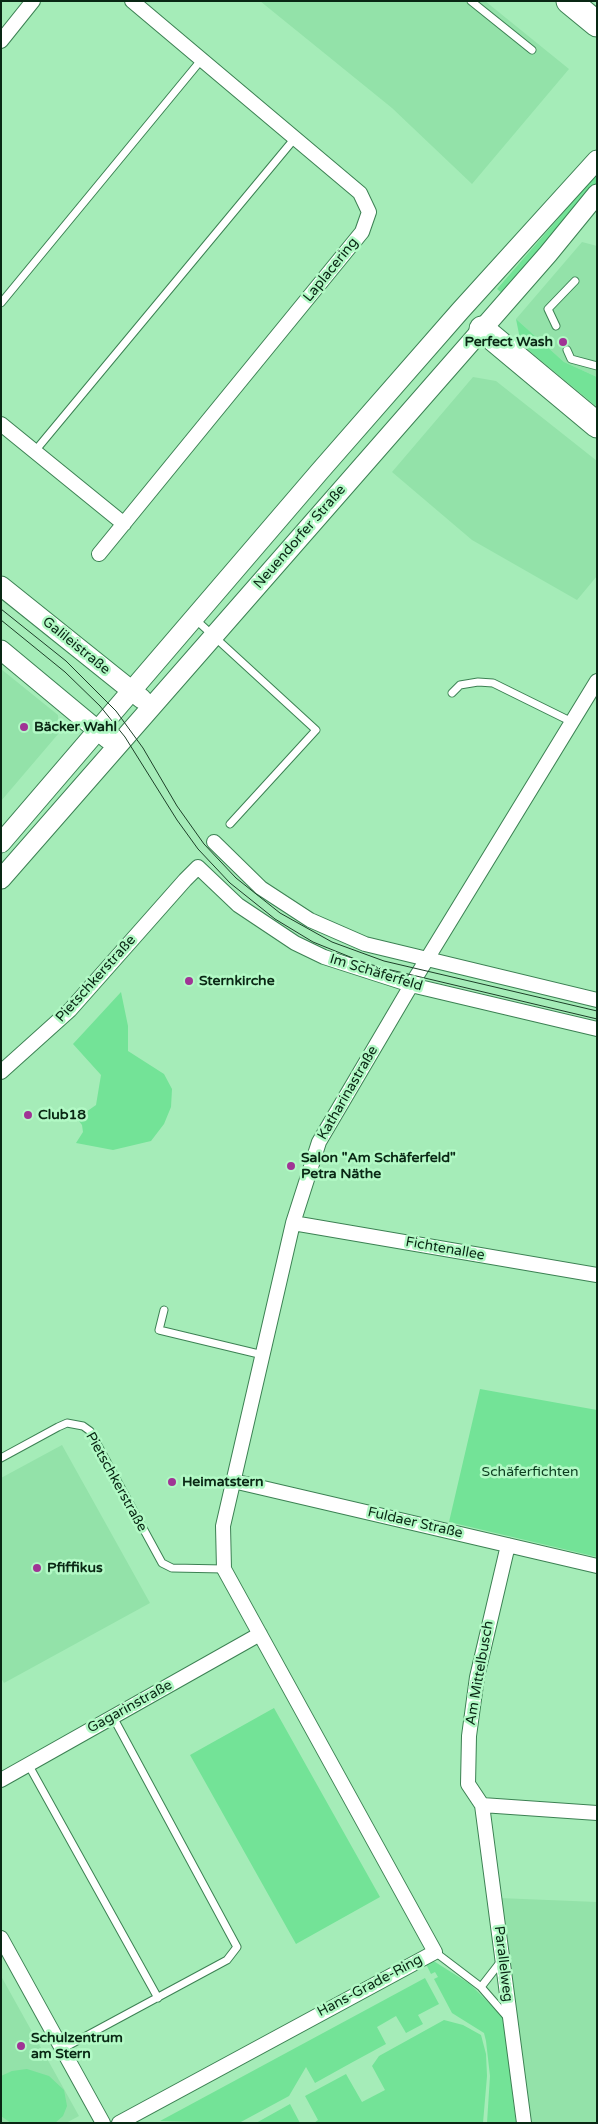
<!DOCTYPE html>
<html>
<head>
<meta charset="utf-8">
<style>
	body { margin:0 }
	#map { position:relative; width:598px; height:2124px; overflow:hidden; background:#a5ecb8; font-family:"Varela Round",sans-serif }
	canvas { display:block }
	.frame { position:absolute; inset:0; border:2px solid #092714; pointer-events:none }
</style>
</head>
<body>
<div id="map">
<canvas width="598" height="2124"></canvas>
<div class="frame"></div>
</div>
<script>
const context = document.querySelector('canvas').getContext('2d');
context.lineJoin = 'round';
function fillPath(path, color) { context.fillStyle = color; context.fill(path, 'evenodd'); }
const poly = rows => new Path2D(rows.map(r => 'M' + r).join(''));
function strokePath(path, color, width, dash) { context.strokeStyle = color; context.lineWidth = width; context.lineCap = dash ? 'butt' : 'round'; context.setLineDash(dash || []); context.stroke(path); }
function write(font, color, halo, rows, align = 'center') {
  context.font = font + ' "Varela Round",sans-serif'; context.lineWidth = 5; context.setLineDash([]); context.textBaseline = 'middle'; context.strokeStyle = halo; context.fillStyle = color; for (const [text, x, y, turn = 0] of rows) {
    context.save(); context.translate(x, y); context.rotate((+turn || 0) * Math.PI / 180); context.textAlign = isNaN(turn) ? turn : align; if (halo) context.strokeText(text, 0, 0); context.fillText(text, 0, 0); context.restore();
  }
}
fillPath(poly([
	[260,1,485,1,569,69,472,184,392,108],
	[582,242,597,246,597,377,564,362,516,319],
	[473,377,496,381,597,461,597,576,577,600,472,540,392,472],
	[1,669,58,715,59,733,1,801],
	[62,1445,150,1603,4,1683,1,1678,1,1478],
	[499,1898,597,1902,597,2123,529,2123],
	[1,1976,79,2116,66,2123,1,2123]
]), '#93e2a9');
fillPath(poly([
	[597,174,597,185,503,294,497,289],
	[516,319,564,362,597,377,597,407,521,344],
	[121,992,128,1026,128,1051,164,1074,172,1089,171,1107,164,1124,151,1141,113,1150,76,1143,83,1132,82,1125,75,1116,86,1112,96,1105,101,1075,73,1044],
	[480,1389,597,1410,597,1557,449,1522],
	[274,1708,380,1897,296,1944,190,1755],
	[432,1960,470,1984,503,2017,516,2123,487,2123,490,2076,486,2041,484,2033,452,2013,434,1979,438,1977,435,1972,431,1974,426,1964],
	[425,1978,439,2004,418,2015,423,2024,406,2033,396,2016,377,2027,386,2044,351,2063,315,2083,306,2067,289,2096,239,2123,160,2121],
	[444,2020,463,2025,481,2035,486,2054,487,2076,483,2123,314,2123,318,2120,305,2096,346,2074,362,2102,385,2090,372,2066,379,2056],
	[27,2069,49,2076,64,2090,67,2106,63,2116,55,2123,11,2123,1,2116,1,2076,12,2071],
	[290,2104,300,2123,256,2123]
]), '#73e397');
const lane = poly([
	[471,1,532,50],
	[1,303,202,59],
	[556,326,548,309,575,281],
	[567,350,571,359,597,366],
	[35,451,295,138],
	[195,619,316,730,230,824],
	[452,693,460,685,478,682,493,683,572,722],
	[164,1310,159,1330,263,1355],
	[1,1458,58,1427,67,1423,83,1426,90,1431,162,1563,172,1568,224,1569],
	[28,1764,158,1998],
	[435,1952,481,1987,508,2018],
	[481,1987,502,1960],
	[62,2049,227,1960,237,1947,113,1717]
]);
const street = poly([
	[1,41,33,1],
	[1,424,124,524],
	[99,554,362,232,369,212,360,193,132,1],
	[214,842,261,888,310,920,365,944,597,1000],
	[1,1072,70,1010,185,880,198,867,238,905,295,943,324,957,411,985,597,1029],
	[293,1223,597,1275],
	[233,1481,597,1566],
	[508,1545,477,1677,469,1736,468,1784,482,1805,597,1813],
	[1,1780,260,1634],
	[482,1805,524,2123],
	[1,1938,103,2123],
	[119,2123,435,1952,224,1569,223,1526,293,1223,319,1142,416,977,597,681]
]);
const secondary = poly([
	[1,586,142,699],
	[1,650,108,739],
	[1,843,320,471,460,311,597,160],
	[1,879,548,254,597,194]
]);
const highway = poly([
	[569,1,597,24],
	[482,329,597,425]
]);
strokePath(lane, '#3c8153', 9);
strokePath(street, '#3c8153', 16);
strokePath(secondary, '#3c8153', 21);
strokePath(highway, '#3c8153', 27);
strokePath(lane, '#fff', 7);
strokePath(street, '#fff', 14);
strokePath(secondary, '#fff', 19);
strokePath(highway, '#fff', 25);
strokePath(poly([
	[1,609,66,661,116,711,143,748,177,806,204,844,236,878,280,913,332,942,384,961,597,1011],
	[1,620,65,672,100,706,125,737,177,820,198,849,230,883,275,919,313,942,370,965,597,1019]
]), '#1c3f28', 1);
for (const [x, y, r, color] of [
	[563,342,5,"#a03495"],
	[24,727,5,"#a03495"],
	[189,981,5,"#a03495"],
	[28,1115,5,"#a03495"],
	[291,1166,5,"#a03495"],
	[172,1482,5,"#a03495"],
	[37,1568,5,"#a03495"],
	[21,2046,5,"#a03495"]
]) { const dot = new Path2D(); dot.arc(x, y, r, 0, 2 * Math.PI); context.fillStyle = color; context.fill(dot); strokePath(dot, '#b2f9c5', 2); }
write('14px', '#092714', '#b2f9c5', [
	["Laplacering",331,270,-51],
	["Neuendorfer Straße",300,537,-49],
	["Galileistraße",76,646,39],
	["Im Schäferfeld",376,973,17],
	["Pietschkerstraße",96,979,-48],
	["Katharinastraße",348,1093,-60],
	["Fichtenallee",445,1249,10],
	["Pietschkerstraße",116,1482,61],
	["Fuldaer Straße",415,1523,13],
	["Am Mittelbusch",480,1673,-80],
	["Gagarinstraße",130,1707,-29],
	["Parallelweg",503,1964,83],
	["Hans-Grade-Ring",370,1986,-28]
]);
write('bold 14px', '#092714', '#b2f9c5', [
	["Perfect Wash",553,342,"right"],
	["Bäcker Wahl",34,727],
	["Sternkirche",199,981],
	["Club18",38,1115],
	["Salon \"Am Schäferfeld\"",301,1158],
	["Petra Näthe",301,1174],
	["Heimatstern",182,1482],
	["Pfiffikus",47,1568],
	["Schulzentrum",31,2038],
	["am Stern",31,2054]
], 'left');
write('14px', '#0b3c1f', '#b2f9c5', [
	["Schäferfichten",530,1472]
]);
</script>
</body>
</html>
